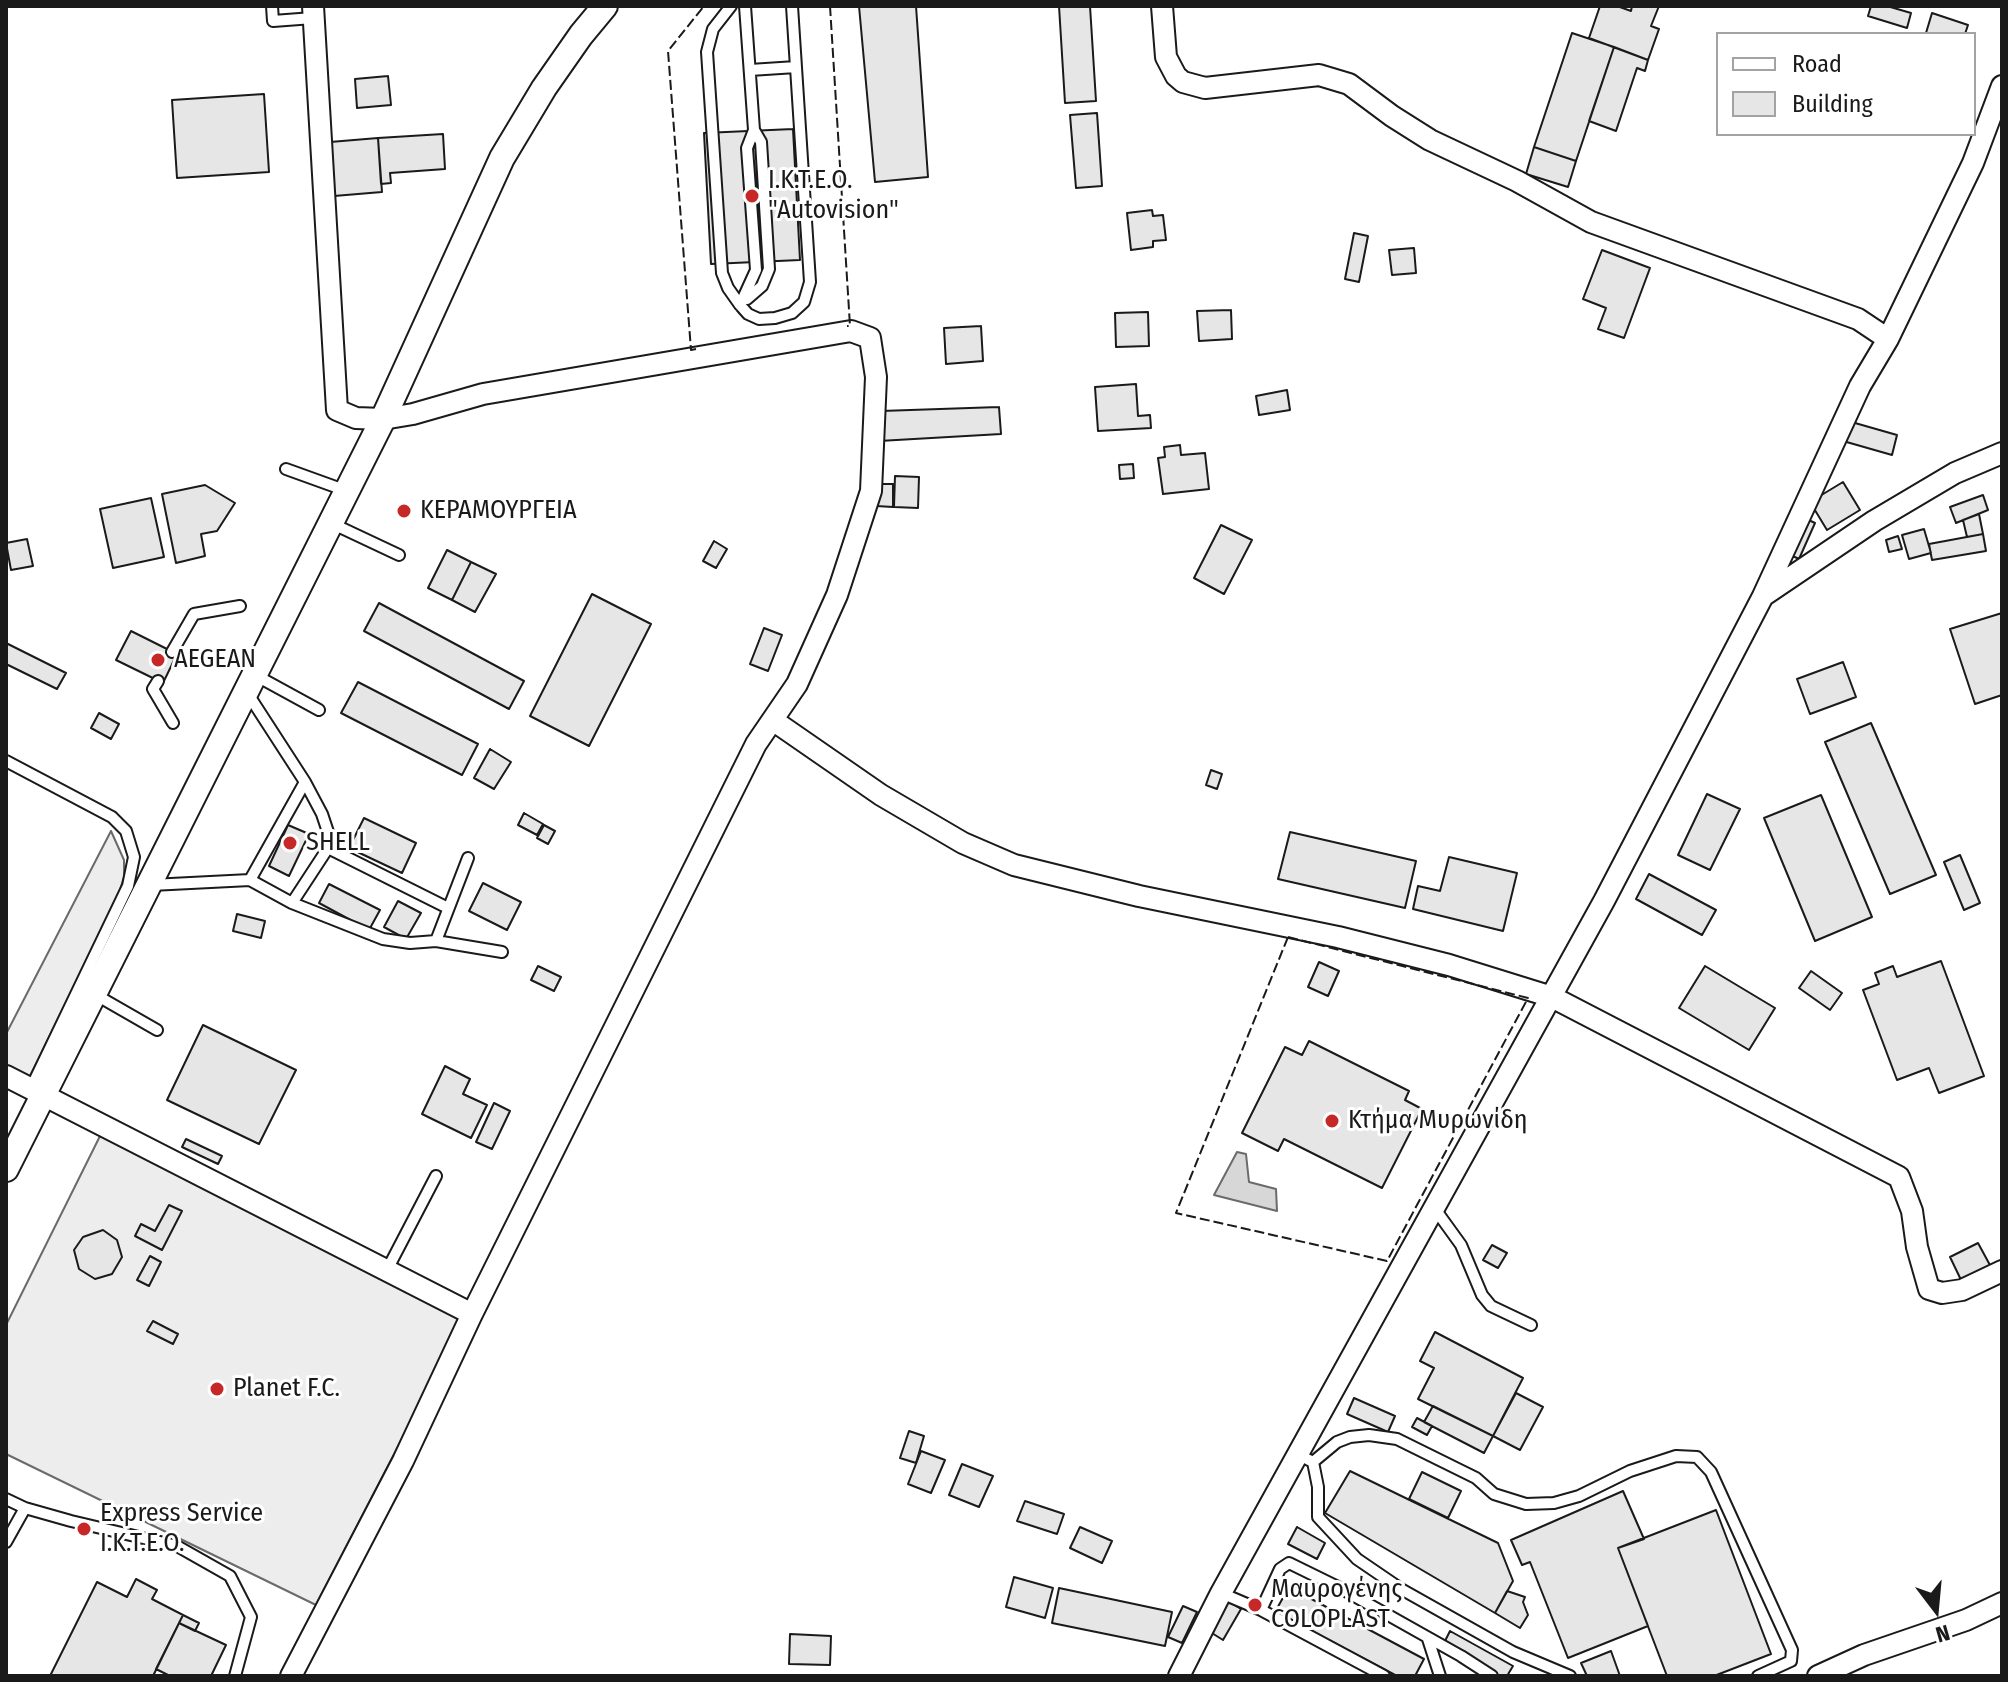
<!DOCTYPE html>
<html>
<head>
<meta charset="utf-8">
<style>
	body { margin:0 }
	#map { position:relative; width:2008px; height:1682px; overflow:hidden; background:#fff; font-family:"Fira Sans Condensed",sans-serif }
	canvas { display:block }
	.frame { position:absolute; inset:0; border:8px solid #1a1a1a; pointer-events:none }
	.legend { position:absolute; left:1716px; top:32px; width:260px; height:104px; box-sizing:border-box; background:#fff; border:2px solid #a3a3a3; margin:0; padding:10px 14px; list-style:none; font-size:24px; color:#1a1a1a }
	.legend li { display:flex; align-items:center; gap:16px; height:40px }
	.legend b { width:40px; border:2px solid #a3a3a3 }
	.north { position:absolute; left:1896px; top:1570px; width:80px; height:80px; -webkit-text-stroke:6px #fff; paint-order:stroke; rotate:164deg; font-size:22px; font-weight:700; line-height:32px; text-align:center; color:#1a1a1a }
	.north::after { content:''; display:block; margin:auto; width:28px; height:36px; background:#1a1a1a; clip-path:polygon(50% 0,100% 100%,50% 72%,0 100%) }
</style>
</head>
<body>
<div id="map">
<canvas width="2008" height="1682"></canvas>
<div class="frame"></div>
<ul class="legend">
<li><b style="height:10px;background:#fff"></b>Road</li>
<li><b style="height:22px;background:#e6e6e6"></b>Building</li>
</ul>
<div class="north">N</div>
</div>
<script>
const context = document.querySelector('canvas').getContext('2d');
context.lineJoin = 'round';
function fillPath(path, color) { context.fillStyle = color; context.fill(path, 'evenodd'); }
const poly = rows => new Path2D(rows.map(r => 'M' + r).join(''));
function strokePath(path, color, width, dash) { context.strokeStyle = color; context.lineWidth = width; context.lineCap = dash ? 'butt' : 'round'; context.setLineDash(dash || []); context.stroke(path); }
function write(font, color, halo, rows, align = 'center') {
  context.font = font + ' "Fira Sans Condensed",sans-serif'; context.lineWidth = 6; context.setLineDash([]); context.textBaseline = 'middle'; context.strokeStyle = halo; context.fillStyle = color; for (const [text, x, y, turn = 0] of rows) {
    context.save(); context.translate(x, y); context.rotate((+turn || 0) * Math.PI / 180); context.textAlign = isNaN(turn) ? turn : align; if (halo) context.strokeText(text, 0, 0); context.fillText(text, 0, 0); context.restore();
  }
}
const built = poly([
	[111,831,124,860,124,877,118,896,30,1076,18,1080,6,1074,6,1034,111,831],
	[103,1130,465,1317,316,1605,6,1454,6,1325,103,1130]
]);
fillPath(built, '#ededed');
strokePath(built, '#6a6a6a', 2);
const water = poly([
	[1237,1152,1246,1154,1249,1182,1276,1189,1277,1211,1214,1195,1237,1152]
]);
fillPath(water, '#d7d7d7');
strokePath(water, '#6a6a6a', 2);
const building = poly([
	[859,6,916,6,928,177,875,182,859,6],
	[1059,6,1090,6,1096,101,1065,103,1059,6],
	[1600,6,1617,6,1631,11,1632,6,1659,6,1651,26,1659,29,1648,60,1589,38,1600,6],
	[1871,6,1887,6,1911,13,1907,28,1868,16,1871,6],
	[1932,13,1968,25,1965,34,1926,33,1932,13],
	[1572,33,1614,47,1576,161,1534,147,1572,33],
	[1614,47,1648,60,1645,71,1637,68,1616,131,1589,121,1614,47],
	[388,76,391,105,357,108,355,79,388,76],
	[264,94,269,172,177,178,172,100,264,94],
	[1097,113,1102,186,1076,188,1070,115,1097,113],
	[793,129,800,260,711,264,704,133,793,129],
	[443,134,445,169,390,173,391,183,381,184,378,138,443,134],
	[378,138,382,192,334,196,330,142,378,138],
	[1534,147,1576,161,1568,187,1526,174,1534,147],
	[1152,210,1153,216,1163,215,1166,240,1153,241,1153,247,1131,250,1127,213,1152,210],
	[1354,233,1368,236,1359,282,1345,279,1354,233],
	[1414,248,1416,273,1392,275,1389,250,1414,248],
	[1602,250,1650,268,1624,338,1598,329,1606,308,1583,299,1602,250],
	[1231,310,1232,339,1199,341,1197,311,1231,310],
	[1148,312,1149,346,1116,347,1115,313,1148,312],
	[981,326,983,361,946,364,944,328,981,326],
	[1136,384,1138,416,1150,415,1151,428,1098,431,1095,387,1136,384],
	[1287,390,1290,410,1259,415,1256,396,1287,390],
	[999,407,1001,434,879,441,881,411,999,407],
	[1848,421,1897,435,1892,455,1843,441,1848,421],
	[1180,445,1181,455,1205,453,1209,489,1163,494,1158,458,1165,457,1164,447,1180,445],
	[1133,464,1134,478,1120,479,1119,465,1133,464],
	[895,476,919,477,918,508,894,507,895,476],
	[1843,482,1860,510,1827,530,1810,502,1843,482],
	[879,484,893,484,893,507,876,506,879,484],
	[205,485,235,503,217,531,201,534,205,556,176,563,162,494,205,485],
	[1983,495,1988,510,1956,523,1950,507,1983,495],
	[151,498,164,557,113,568,100,509,151,498],
	[1979,514,1983,534,1967,537,1963,520,1979,514],
	[1800,516,1815,523,1799,559,1784,552,1800,516],
	[1221,525,1252,540,1224,594,1194,578,1221,525],
	[1924,529,1931,553,1909,559,1902,535,1924,529],
	[1983,534,1986,551,1932,560,1929,544,1983,534],
	[1898,536,1902,549,1889,552,1886,540,1898,536],
	[27,539,33,566,11,570,6,543,27,539],
	[714,541,727,549,716,568,703,561,714,541],
	[447,550,471,562,452,600,428,588,447,550],
	[471,562,496,574,475,612,452,600,471,562],
	[592,594,651,624,589,746,530,716,592,594],
	[379,603,524,681,509,709,364,631,379,603],
	[2002,613,2002,695,1975,704,1950,629,2002,613],
	[764,628,782,635,768,671,750,664,764,628],
	[131,631,177,654,163,683,116,660,131,631],
	[6,643,66,673,57,689,6,664,6,643],
	[1843,662,1856,697,1810,714,1797,679,1843,662],
	[358,682,478,744,462,775,341,713,358,682],
	[99,713,119,724,111,739,91,728,99,713],
	[1871,723,1936,875,1890,894,1825,742,1871,723],
	[490,749,511,762,494,789,474,778,490,749],
	[1211,770,1222,774,1217,789,1206,785,1211,770],
	[1707,794,1740,809,1710,870,1678,855,1707,794],
	[1821,795,1872,917,1815,941,1764,818,1821,795],
	[524,813,543,824,537,835,518,825,524,813],
	[364,818,416,843,402,873,349,848,364,818],
	[288,825,309,834,289,876,269,866,288,825],
	[544,825,555,831,548,844,537,838,544,825],
	[1290,832,1416,861,1405,908,1278,879,1290,832],
	[1960,855,1980,903,1964,910,1944,862,1960,855],
	[1449,857,1517,873,1503,931,1413,909,1418,886,1440,891,1449,857],
	[1649,874,1716,910,1702,935,1636,899,1649,874],
	[483,883,521,902,507,930,469,911,483,883],
	[329,884,380,910,369,930,319,903,329,884],
	[398,901,421,913,406,939,384,927,398,901],
	[237,914,265,921,261,938,233,931,237,914],
	[1941,961,1984,1076,1939,1093,1929,1068,1897,1080,1863,990,1879,984,1875,973,1893,966,1897,977,1941,961],
	[1319,962,1339,971,1328,996,1308,987,1319,962],
	[538,966,561,977,554,991,531,980,538,966],
	[1705,966,1775,1008,1749,1050,1679,1008,1705,966],
	[1811,971,1842,993,1830,1010,1799,988,1811,971],
	[203,1025,296,1070,259,1144,167,1100,203,1025],
	[1309,1041,1409,1091,1405,1100,1422,1109,1382,1188,1284,1139,1278,1151,1242,1133,1285,1047,1302,1055,1309,1041],
	[445,1066,470,1079,463,1094,487,1105,471,1138,422,1114,445,1066],
	[494,1103,510,1111,492,1149,476,1142,494,1103],
	[186,1139,222,1156,218,1164,182,1147,186,1139],
	[169,1205,182,1211,162,1250,135,1236,141,1224,155,1231,169,1205],
	[103,1230,117,1240,122,1257,112,1274,95,1279,79,1269,74,1250,83,1237,103,1230],
	[1978,1243,1991,1267,1962,1282,1950,1257,1978,1243],
	[1492,1245,1507,1253,1498,1268,1483,1260,1492,1245],
	[150,1256,161,1262,149,1286,137,1280,150,1256],
	[153,1321,178,1334,173,1344,147,1331,153,1321],
	[1435,1332,1523,1378,1493,1436,1418,1399,1434,1368,1420,1361,1435,1332],
	[1516,1393,1543,1407,1520,1450,1493,1436,1516,1393],
	[1354,1398,1395,1416,1388,1432,1347,1414,1354,1398],
	[1433,1406,1493,1436,1484,1453,1424,1422,1433,1406],
	[1417,1418,1432,1426,1427,1435,1412,1427,1417,1418],
	[909,1431,924,1436,916,1463,900,1458,909,1431],
	[921,1451,945,1460,931,1493,908,1484,921,1451],
	[962,1464,993,1476,979,1507,949,1495,962,1464],
	[1350,1471,1498,1543,1513,1581,1495,1613,1325,1513,1350,1471],
	[1422,1472,1461,1491,1448,1518,1409,1499,1422,1472],
	[1623,1491,1644,1539,1618,1548,1648,1626,1568,1658,1530,1562,1522,1565,1511,1540,1623,1491],
	[1025,1501,1064,1514,1057,1534,1017,1521,1025,1501],
	[1716,1510,1771,1654,1714,1676,1667,1676,1618,1548,1716,1510],
	[1080,1527,1112,1541,1102,1563,1070,1548,1080,1527],
	[1297,1527,1325,1543,1317,1559,1288,1544,1297,1527],
	[1014,1577,1053,1588,1045,1618,1006,1607,1014,1577],
	[136,1579,157,1590,152,1599,183,1615,153,1676,50,1676,97,1582,127,1597,136,1579],
	[1289,1587,1424,1659,1415,1676,1397,1676,1275,1612,1289,1587],
	[1059,1588,1172,1612,1165,1646,1052,1623,1059,1588],
	[1507,1591,1525,1597,1523,1602,1528,1615,1520,1628,1495,1613,1507,1591],
	[1225,1599,1241,1609,1223,1640,1207,1630,1225,1599],
	[1183,1606,1197,1612,1182,1643,1168,1637,1183,1606],
	[183,1615,199,1623,195,1631,179,1623,183,1615],
	[179,1623,226,1645,211,1676,170,1676,156,1669,179,1623],
	[1450,1631,1513,1666,1507,1676,1499,1676,1443,1645,1450,1631],
	[790,1634,831,1636,830,1665,789,1664,790,1634],
	[1611,1651,1620,1676,1587,1676,1581,1663,1611,1651]
]);
fillPath(building, '#e6e6e6');
strokePath(building, '#1a1a1a', 2);
const service = poly([
	[272,6,273,21,313,18],
	[731,6,713,29,707,52,722,273,728,288,740,305,748,314,759,319,775,318,792,313,804,302,810,282,792,6],
	[750,70,796,67],
	[747,299,762,286,769,269,761,142,754,130],
	[740,305,756,270,747,148,754,130,745,6],
	[286,469,347,491],
	[331,523,399,555],
	[172,652,194,614,240,606],
	[255,675,319,710],
	[158,681,153,689,173,723],
	[6,761,112,817,126,831,134,857,128,886,31,1088],
	[328,848,448,908],
	[250,880,292,903,383,939,410,943,436,941,502,952],
	[151,885,250,880,305,782,248,694],
	[292,903,328,848,328,832,322,814,305,782],
	[436,941,468,858],
	[96,995,157,1030],
	[1435,1209,1461,1245,1482,1295,1491,1306,1531,1325],
	[387,1270,436,1176],
	[1307,1459,1313,1462,1318,1487,1318,1517,1357,1559,1401,1589,1513,1652,1570,1676],
	[1313,1462,1337,1442,1350,1437,1369,1435,1397,1439,1476,1478,1494,1494,1526,1504,1554,1503,1579,1496,1630,1471,1676,1456,1697,1457,1711,1472,1792,1650,1791,1661,1758,1676],
	[6,1499,25,1508,71,1521,177,1546,230,1576,251,1617,235,1676],
	[6,1542,25,1508],
	[1221,1593,1261,1610,1384,1676],
	[1261,1610,1280,1569,1289,1563,1340,1588,1461,1656,1492,1676],
	[1428,1639,1440,1676]
]);
const minor = poly([
	[1162,6,1166,57,1176,76,1183,82,1205,88,1319,75,1349,84,1392,116,1430,140,1517,181,1591,222,1858,319,1888,339],
	[1763,596,1860,386,1888,339,1973,163,2002,86],
	[774,721,881,795,963,843,1014,865,1139,896,1338,937,1449,965,1552,997,1899,1177,1912,1211,1917,1247,1929,1289,1942,1293,1962,1290,2002,1271],
	[6,1076,472,1314],
	[291,1676,403,1461,472,1314,756,744,797,684,837,595,871,491,876,377,870,338,851,331,483,394,413,414,383,419,356,418,337,410,313,6],
	[1179,1676,1221,1593,1604,901,1763,596,1874,521,1955,473,2002,453],
	[1818,1676,1864,1655,1966,1620,2002,1603]
]);
const tertiary = poly([
	[6,1169,383,419,502,158,544,88,581,35,605,6]
]);
strokePath(service, '#1a1a1a', 14);
strokePath(minor, '#1a1a1a', 24);
strokePath(tertiary, '#1a1a1a', 28);
strokePath(service, '#fff', 10);
strokePath(minor, '#fff', 20);
strokePath(tertiary, '#fff', 24);
strokePath(poly([
	[830,6,850,326,847,326],
	[696,349,691,350,668,51,704,6],
	[1288,937,1528,998,1387,1261,1176,1213,1288,937]
]), '#1a1a1a', 2, [10, 4]);
for (const [x, y, r, color] of [
	[752,196,8,"#c62828"],
	[404,511,8,"#c62828"],
	[158,660,8,"#c62828"],
	[290,843,8,"#c62828"],
	[1332,1121,8,"#c62828"],
	[217,1389,8,"#c62828"],
	[84,1529,8,"#c62828"],
	[1255,1605,8,"#c62828"]
]) { const dot = new Path2D(); dot.arc(x, y, r, 0, 2 * Math.PI); context.fillStyle = color; context.fill(dot); strokePath(dot, '#fff', 3); }
write('26px', '#1a1a1a', '#fff', [
	["I.Κ.Τ.Ε.Ο.",768,181],
	["\"Autovision\"",768,211],
	["ΚΕΡΑΜΟΥΡΓΕΙΑ",420,511],
	["AEGEAN",174,660],
	["SHELL",306,843],
	["Κτήμα Μυρωνίδη",1348,1121],
	["Planet F.C.",233,1389],
	["Express Service",100,1514],
	["Ι.Κ.Τ.Ε.Ο.",100,1544],
	["Μαυρογένης",1271,1590],
	["COLOPLAST",1271,1620]
], 'left');
</script>
</body>
</html>
